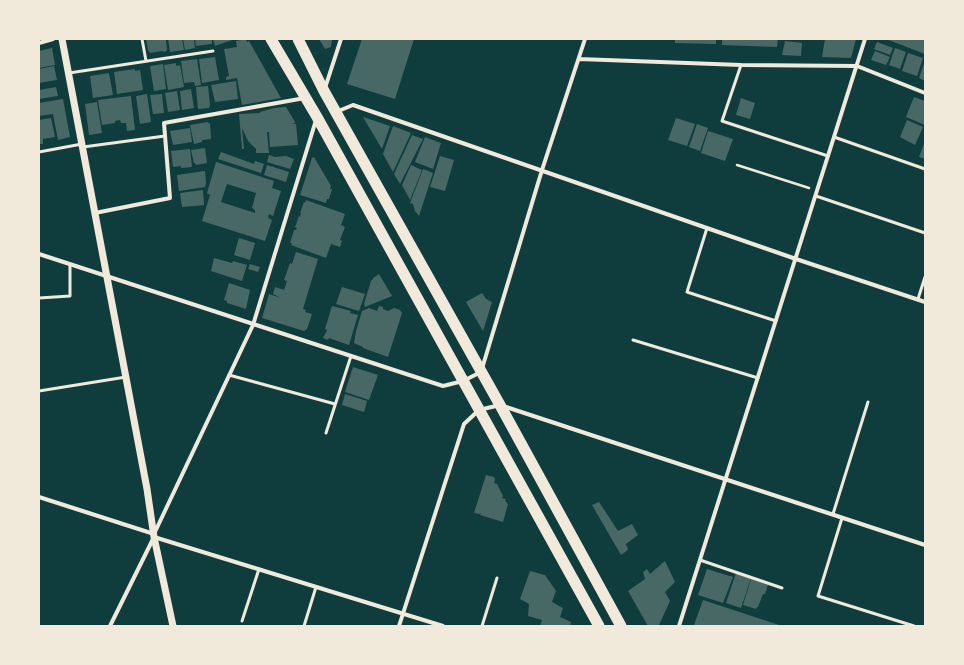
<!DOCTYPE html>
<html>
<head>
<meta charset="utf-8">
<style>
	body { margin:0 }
	#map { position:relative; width:964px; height:665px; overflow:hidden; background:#0f3d3e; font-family:Merriweather,serif }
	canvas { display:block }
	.frame { position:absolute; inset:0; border:40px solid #f1e9da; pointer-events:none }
</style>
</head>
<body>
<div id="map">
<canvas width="964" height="665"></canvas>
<div class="frame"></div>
</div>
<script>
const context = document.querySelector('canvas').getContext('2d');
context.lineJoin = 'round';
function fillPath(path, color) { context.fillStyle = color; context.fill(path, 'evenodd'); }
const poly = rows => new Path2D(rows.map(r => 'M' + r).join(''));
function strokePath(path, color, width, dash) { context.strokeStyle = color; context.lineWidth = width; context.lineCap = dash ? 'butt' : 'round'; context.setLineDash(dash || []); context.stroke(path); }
fillPath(poly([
	[146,39,164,39,166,40,167,50,165,52,162,51,150,53,148,50],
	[168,39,182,39,184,50,170,52],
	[183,39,194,39,195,48,185,50],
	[195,39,212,39,212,44,196,46],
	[213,39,235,39,215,46],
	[246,39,247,42,249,41,281,98,242,105,237,78,226,80,226,77,229,76,224,49,237,47,236,41],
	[319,39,332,39,331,47,325,49],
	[362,39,414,39,395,99,347,84],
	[675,39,716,39,716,44,675,43],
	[722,39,778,39,777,47,722,45],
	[825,39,856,39,851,58,822,57],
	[886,39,925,39,925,54],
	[785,41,802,43,801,56,782,55],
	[877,42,893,48,890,55,874,49],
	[52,48,55,65,39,68,39,51],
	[895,48,906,52,900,69,889,65],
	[875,51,890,57,886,65,871,60],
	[908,53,923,58,917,76,902,71],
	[215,57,219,80,202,83,199,59],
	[197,59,201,85,195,86,194,82,184,83,181,61],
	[925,61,925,81,919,78],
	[176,63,176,66,180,65,184,87,168,90,164,65],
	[163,64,166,89,154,91,150,66],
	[54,66,57,80,39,83,39,69],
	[135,69,135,71,140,70,143,90,117,94,114,72],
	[109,73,113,95,93,98,90,76],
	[236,81,238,99,215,102,211,85],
	[208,86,210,105,209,108,198,109,196,87],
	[56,87,58,96,39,99,39,90],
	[191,89,194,108,182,110,180,91],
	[177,91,180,110,168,112,165,93],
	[147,94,151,122,140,124,136,96],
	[162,94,164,113,153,114,150,95],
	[131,96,135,130,127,131,126,123,121,123,120,120,115,121,115,123,102,125,98,100],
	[914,97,925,101,925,125,906,117],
	[741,98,755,103,750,119,736,115],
	[63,99,70,137,58,140,53,114,39,116,39,103],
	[97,102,102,133,89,135,85,104],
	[286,107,295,122,295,123,292,124,296,124,298,145,270,147,269,132,267,132,269,153,256,153,256,149,248,141,242,128,244,149,242,149,239,114,260,113,260,112,274,108],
	[363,117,390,126,382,149],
	[51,118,55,137,43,139,43,144,39,144,39,120],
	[676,118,695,124,687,146,668,140],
	[907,120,923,127,915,145,900,137],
	[208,122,209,124,210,123,211,139,202,140,202,142,194,144,190,125],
	[697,124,708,128,700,151,689,147],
	[393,126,411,133,393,172,383,154],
	[190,128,192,142,173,145,170,131],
	[708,131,733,139,725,161,701,153],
	[412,135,423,139,400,184,394,174],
	[425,137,441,143,433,169,415,162],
	[925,141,925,159,919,157],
	[205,148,207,163,196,165,195,163,194,163,191,150],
	[190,149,192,167,181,168,181,166,173,167,171,151],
	[221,152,254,164,255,161,264,164,261,173,218,159],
	[269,155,275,157,286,156,294,159,290,169,267,162],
	[440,156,454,160,445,191,430,187],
	[314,157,331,186,330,189,332,189,329,199,327,199,326,203,300,195,312,158],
	[216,162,274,181,272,188,281,191,273,216,269,214,268,218,272,220,265,241,202,221,210,195,207,193],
	[227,184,256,193,252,208,255,210,255,213,221,202],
	[267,165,289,172,286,182,264,175],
	[411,165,422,170,410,200,402,185],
	[423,169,433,173,419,216,415,211,413,204,410,203],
	[205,171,206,183,205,187,179,191,177,175],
	[203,190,204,205,182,207,180,193],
	[306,200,345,214,341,225,345,227,340,240,342,241,340,247,331,244,326,258,291,245,292,243,290,243,294,230,296,230,297,228,295,227,299,216,300,217,301,213,300,213,304,202,305,203],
	[239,238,255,243,250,260,234,255],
	[296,252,318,259,303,309,306,310,305,312,312,314,307,329,304,331,262,318,269,294,281,298,273,294,275,287,284,290,287,281,284,280,290,263,292,264],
	[214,258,232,263,233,261,247,265,242,281,211,271],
	[250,264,260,267,258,272,248,269],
	[379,274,392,296,365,307,364,304,371,281,373,279,373,278],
	[229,283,250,290,246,309,227,303,227,301,224,300],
	[342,287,365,294,359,311,336,304],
	[482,293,486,299,492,302,483,331,466,302],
	[332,306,351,311,350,313,358,315,349,345,329,338,328,340,323,338,327,330,325,329],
	[379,306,383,307,383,309,388,311,394,308,400,310,402,313,388,357,363,348,363,347,354,343,356,331,362,311,369,308,377,311],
	[353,367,378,375,369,400,345,392],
	[345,394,367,401,364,412,342,405],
	[486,475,494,477,495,480,494,483,497,484,503,496,502,498,506,499,505,501,508,504,503,522,480,515,481,513,479,514,474,513],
	[599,502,618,531,632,524,638,535,626,544,628,550,621,555,592,505],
	[665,561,675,582,665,592,670,601,659,625,657,626,648,626,628,591,645,579,643,572,647,569,650,574],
	[707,569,733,577,723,603,698,595],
	[530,571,545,575,556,591,552,602,563,608,560,617,571,622,570,626,540,626,542,620,528,616,529,604,520,599],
	[736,573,751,578,741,608,726,603],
	[751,579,768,585,765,594,763,594,758,607,757,607,756,609,743,605],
	[703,600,782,626,694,625]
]), '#486865');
strokePath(poly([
	[737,165,809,188]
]), '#f1e9da', 2.5);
strokePath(poly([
	[142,39,146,61],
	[741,65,722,121,828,156],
	[69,73,213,51],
	[834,137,925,169],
	[83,147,165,136],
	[39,152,82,144],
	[816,196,925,233],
	[707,228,687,292,776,321],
	[39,298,70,296,70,264],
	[918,299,925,277],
	[633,340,758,378],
	[229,375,335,404],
	[39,391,126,377],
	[326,433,351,356],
	[833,514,868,402],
	[842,518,818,596,914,626],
	[700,560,782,588],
	[242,621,259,569],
	[304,626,316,587],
	[482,626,497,578]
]), '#f1e9da', 3);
strokePath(poly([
	[39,43,53,39],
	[579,59,741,65,857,66,925,93],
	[325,88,341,39],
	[336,112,353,105,796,259,925,302],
	[95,213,170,198,164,123,305,98],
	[39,254,443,386,463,381,481,372,542,170,585,39],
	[39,497,154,534,253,325,316,120],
	[110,626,154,537,443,626],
	[399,626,464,424,479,410,500,405,925,545],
	[679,626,865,39]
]), '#f1e9da', 4);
strokePath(poly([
	[62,39,147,489,154,537,173,626]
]), '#f1e9da', 7);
strokePath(poly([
	[271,39,317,117,599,626],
	[298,39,324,91,500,405,621,626]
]), '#f1e9da', 11);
</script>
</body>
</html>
